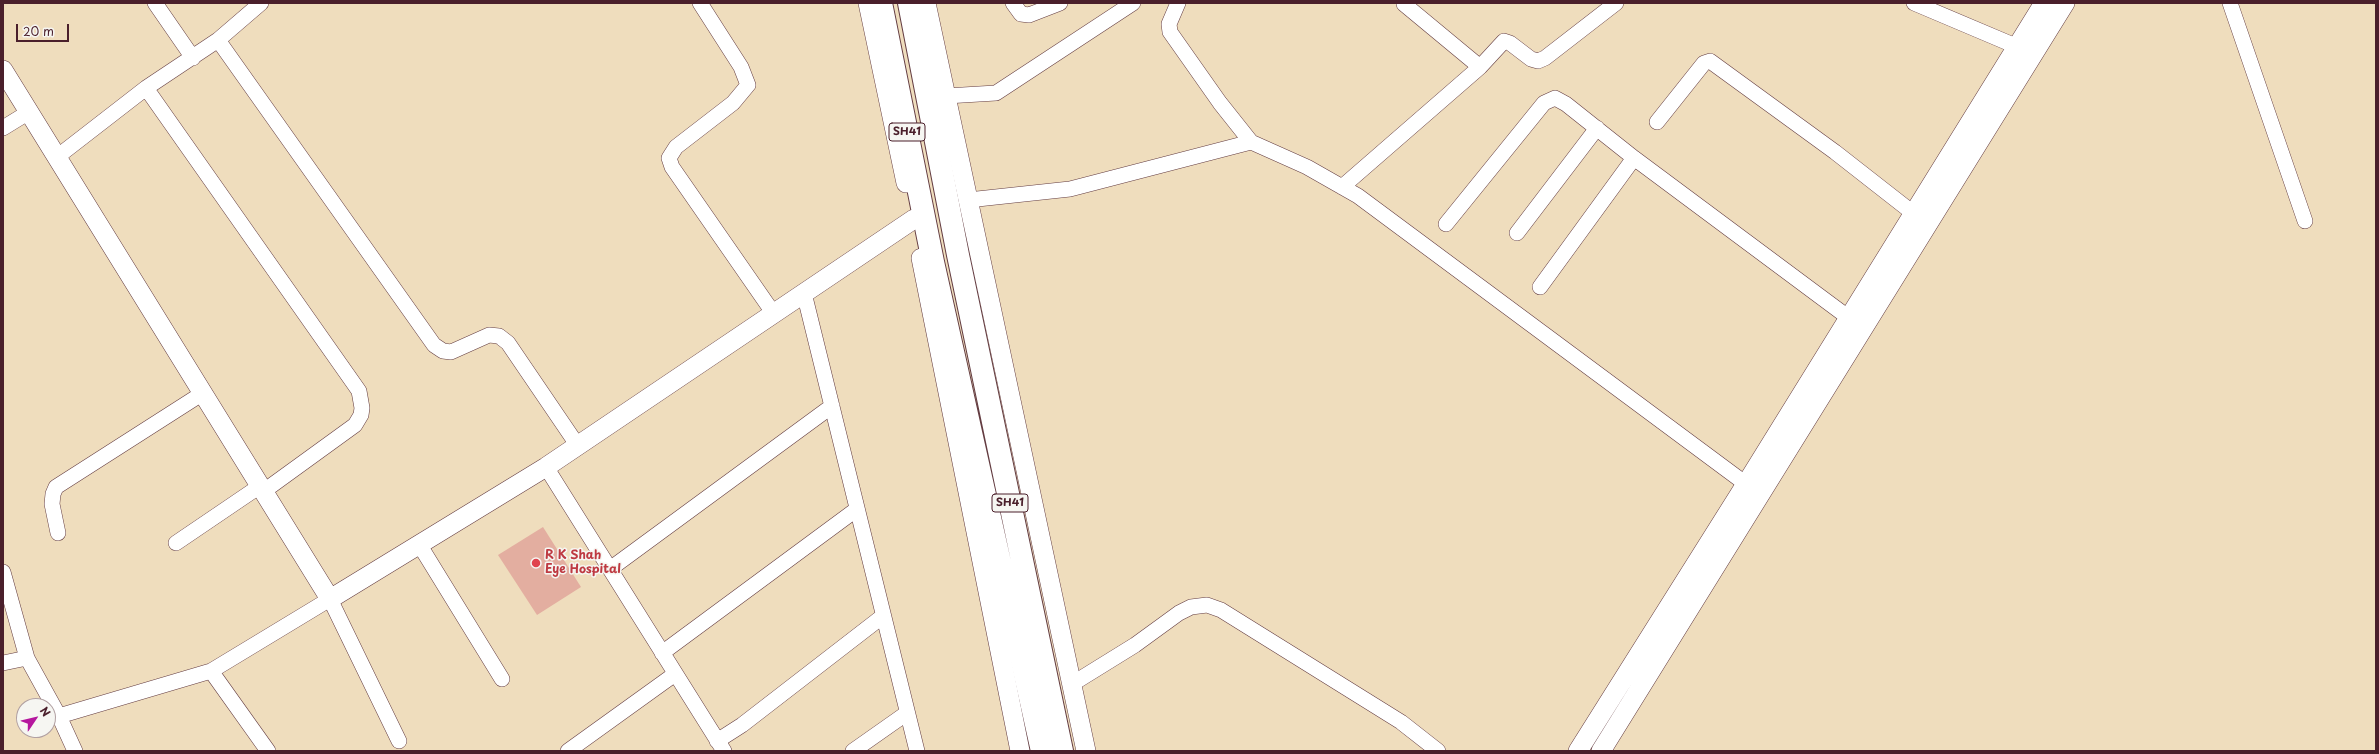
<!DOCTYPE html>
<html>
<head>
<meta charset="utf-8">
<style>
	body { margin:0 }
	#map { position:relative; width:2379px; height:754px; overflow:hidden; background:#efddbd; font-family:"Playpen Sans",sans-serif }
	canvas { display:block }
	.frame { position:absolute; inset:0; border:4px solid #4a1f2b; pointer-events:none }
	.north { position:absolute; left:16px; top:698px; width:40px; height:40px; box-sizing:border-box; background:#f6f6f2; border:1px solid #b1a0a2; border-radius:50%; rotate:55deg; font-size:11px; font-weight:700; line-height:16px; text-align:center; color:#4a1f2b }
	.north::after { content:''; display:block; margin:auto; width:14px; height:18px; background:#b5179e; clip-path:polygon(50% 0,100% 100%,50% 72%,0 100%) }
	.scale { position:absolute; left:16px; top:24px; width:53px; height:18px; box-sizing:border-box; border:2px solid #4a1f2b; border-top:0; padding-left:5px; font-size:12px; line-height:14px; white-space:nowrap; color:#4a1f2b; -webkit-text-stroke:3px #f6f6f2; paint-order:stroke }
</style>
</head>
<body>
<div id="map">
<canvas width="2379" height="754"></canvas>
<div class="frame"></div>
<div class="north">N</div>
<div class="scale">20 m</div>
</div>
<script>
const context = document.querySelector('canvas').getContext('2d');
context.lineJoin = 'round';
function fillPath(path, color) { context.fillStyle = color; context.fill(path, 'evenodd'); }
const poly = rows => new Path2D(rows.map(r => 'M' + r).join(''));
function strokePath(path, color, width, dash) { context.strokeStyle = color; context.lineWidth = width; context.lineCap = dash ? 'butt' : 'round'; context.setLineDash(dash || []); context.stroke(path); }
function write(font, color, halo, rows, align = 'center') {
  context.font = font + ' "Playpen Sans",sans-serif'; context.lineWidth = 3; context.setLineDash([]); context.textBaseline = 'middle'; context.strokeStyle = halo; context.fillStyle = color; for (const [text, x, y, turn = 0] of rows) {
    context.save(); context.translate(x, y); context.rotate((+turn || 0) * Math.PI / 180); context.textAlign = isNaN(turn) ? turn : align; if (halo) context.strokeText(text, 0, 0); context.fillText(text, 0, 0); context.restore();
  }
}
fillPath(poly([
	[543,527,581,587,537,615,498,555]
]), '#e3aea0');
const minor = poly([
	[155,3,193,58],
	[700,3,741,67,748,85,733,103,676,147,669,158,672,167,774,314],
	[1013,3,1021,14,1029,15,1060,3],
	[1178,3,1169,24,1170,32,1220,103,1251,142],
	[1914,3,2018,47],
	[2230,3,2305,221],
	[1404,4,1480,67,1504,41,1510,43,1531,59,1538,61,1545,58,1616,3],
	[218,40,434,345,443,351,451,352,489,335,499,336,508,343,578,446],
	[146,88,359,391,362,408,361,415,355,425,264,491],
	[946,96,996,93,1133,3],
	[1657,122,1704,63,1710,61,1835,152,1913,213],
	[3,128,29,112],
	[57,157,146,88,218,40,261,3],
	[1342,187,1480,67],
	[968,200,1070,189,1251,142,1307,167,1358,196,1746,484],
	[1446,224,1544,103,1555,98,1566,104,1634,158,1849,318],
	[1517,233,1597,128],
	[1540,287,1634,158],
	[804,293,917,751],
	[546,467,724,751],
	[58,533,52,504,53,494,56,487,203,393],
	[176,543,260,486],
	[419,544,502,679],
	[610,569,832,406],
	[3,572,27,658,59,716,211,671,330,599,399,741],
	[662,653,857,509],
	[3,663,27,658],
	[211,671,268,751],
	[1072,684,1135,645,1179,613,1191,607,1207,605,1221,610,1401,722,1438,751],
	[59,716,75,751],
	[717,741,742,725,883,616],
	[568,751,675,674],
	[853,751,907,713]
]);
const tertiary = poly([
	[868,3,906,183],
	[926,3,1086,751],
	[3,70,330,599,546,467,914,219],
	[921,258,1020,751],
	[1578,751,1746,484,2044,3],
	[1601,751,2065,3]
]);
const primary = poly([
	[881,3,933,262,1042,751],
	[909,3,958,255,1062,751]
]);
strokePath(minor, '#633c41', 16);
strokePath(tertiary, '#633c41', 20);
strokePath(primary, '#633c41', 24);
strokePath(minor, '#fff', 15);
strokePath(tertiary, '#fff', 19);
strokePath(primary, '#fff', 22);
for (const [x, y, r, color] of [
	[536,563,5,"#e0444e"]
]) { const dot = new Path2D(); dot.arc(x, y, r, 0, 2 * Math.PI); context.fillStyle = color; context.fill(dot); strokePath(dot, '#f6f6f2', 1.5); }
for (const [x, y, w] of [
	[907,132,36],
	[1010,503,36]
]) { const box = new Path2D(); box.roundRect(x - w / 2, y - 9, w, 18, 3); context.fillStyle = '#f6f6f2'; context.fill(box); strokePath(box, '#4a1f2b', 1); }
write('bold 11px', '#4a1f2b', null, [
	["SH41",907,132],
	["SH41",1010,503]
]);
write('bold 12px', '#be3a42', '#f6f6f2', [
	["R K Shah",545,556],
	["Eye Hospital",545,570]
], 'left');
</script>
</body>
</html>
